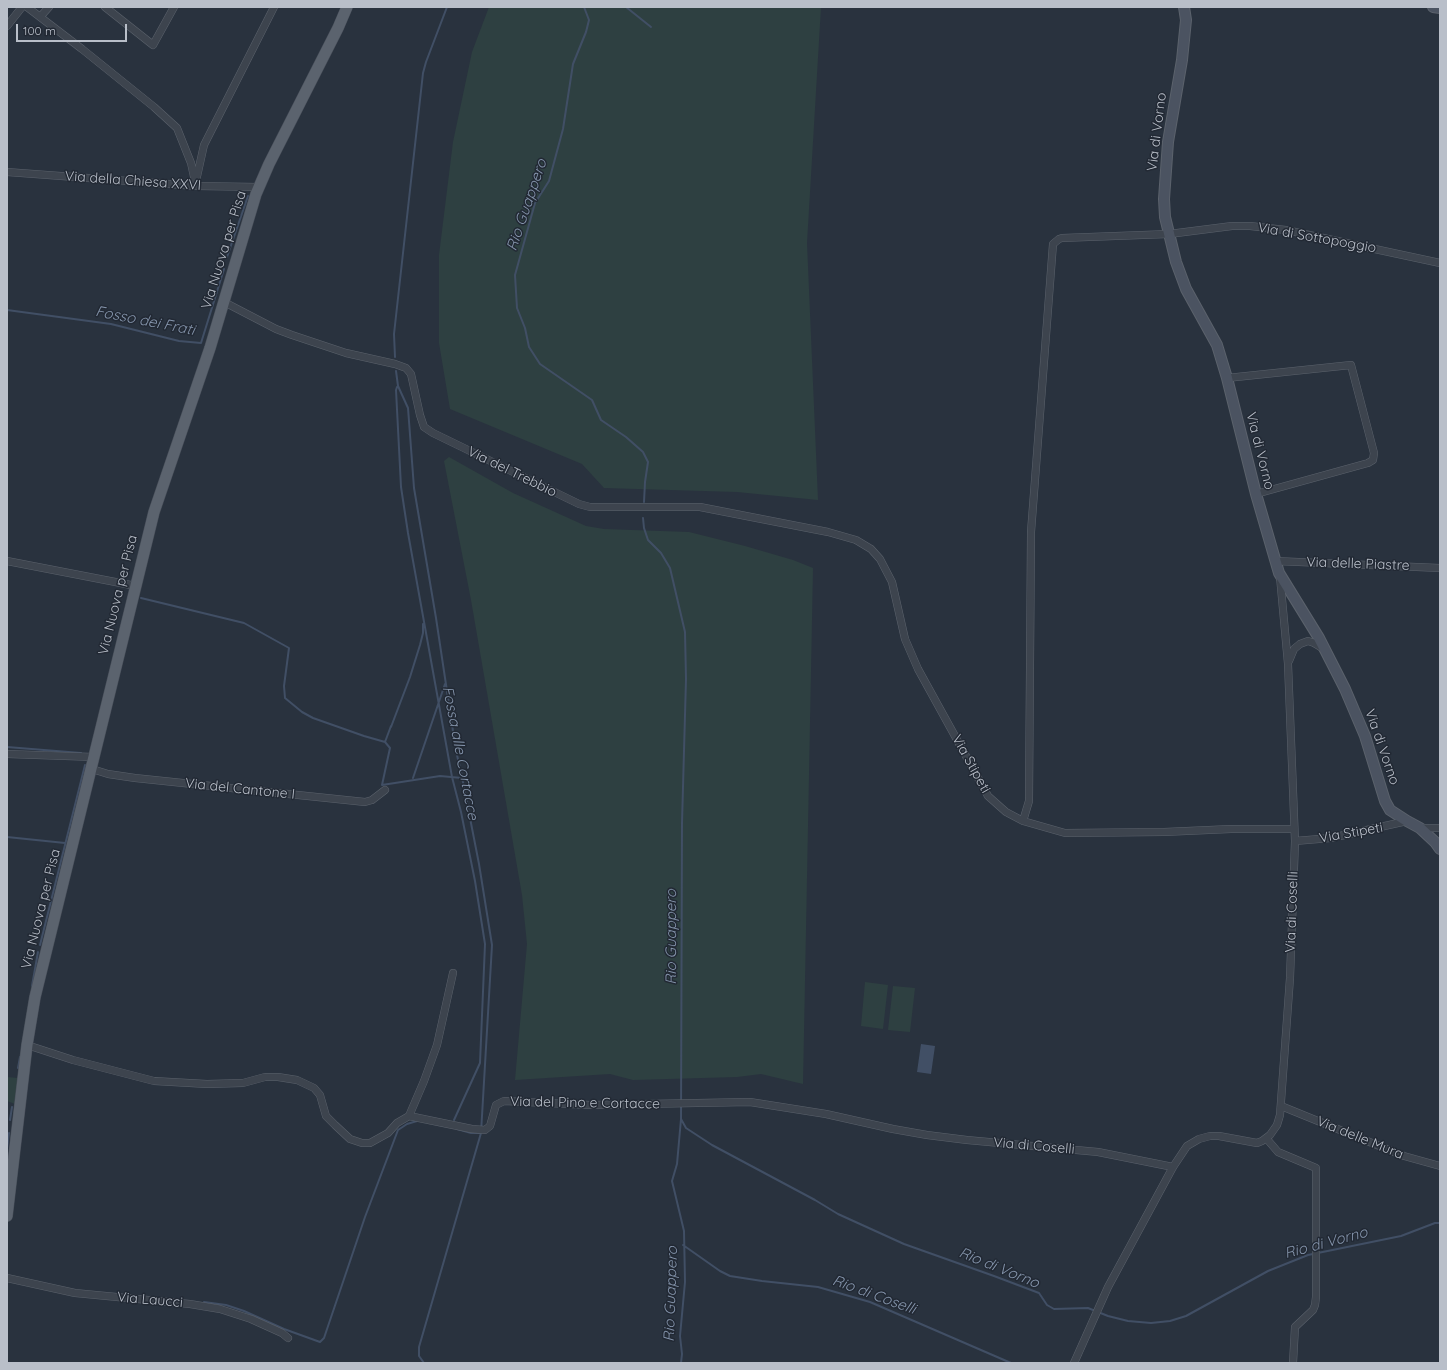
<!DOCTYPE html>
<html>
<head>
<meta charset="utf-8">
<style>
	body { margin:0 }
	#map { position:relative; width:1447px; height:1370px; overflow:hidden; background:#29323e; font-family:Quicksand,sans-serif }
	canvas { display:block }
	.frame { position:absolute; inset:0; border:8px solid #b9bfc9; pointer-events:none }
	.scale { position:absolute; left:16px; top:24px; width:111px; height:18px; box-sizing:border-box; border:2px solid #b9bfc9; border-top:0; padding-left:5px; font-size:12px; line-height:14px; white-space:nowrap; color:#b9bfc9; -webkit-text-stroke:3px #222934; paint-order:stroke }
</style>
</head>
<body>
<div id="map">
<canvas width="1447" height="1370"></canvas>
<div class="frame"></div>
<div class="scale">100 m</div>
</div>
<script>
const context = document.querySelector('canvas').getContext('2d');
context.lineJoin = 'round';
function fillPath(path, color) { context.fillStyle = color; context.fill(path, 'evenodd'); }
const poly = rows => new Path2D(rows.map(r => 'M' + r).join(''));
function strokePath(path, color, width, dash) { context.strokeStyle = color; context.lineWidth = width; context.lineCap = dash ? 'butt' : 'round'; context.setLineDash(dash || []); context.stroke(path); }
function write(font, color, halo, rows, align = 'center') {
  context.font = font + ' Quicksand,sans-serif'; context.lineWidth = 3; context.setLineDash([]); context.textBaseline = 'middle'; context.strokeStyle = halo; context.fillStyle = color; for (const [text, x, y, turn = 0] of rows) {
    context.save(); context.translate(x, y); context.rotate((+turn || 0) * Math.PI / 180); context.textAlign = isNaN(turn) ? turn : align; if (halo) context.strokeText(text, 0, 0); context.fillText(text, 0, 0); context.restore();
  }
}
fillPath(poly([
	[489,7,821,7,807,243,818,500,737,492,604,488,582,464,450,409,439,343,439,255,453,142,472,52],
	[449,457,513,493,586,526,604,529,689,532,745,546,793,560,813,568,803,1084,761,1074,737,1077,633,1080,610,1074,515,1080,527,944,522,895,471,600,444,461],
	[865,982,888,985,883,1029,861,1026],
	[893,986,915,988,910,1032,888,1030],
	[7,1077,18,1078,15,1104,7,1101]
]), '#2e4041');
fillPath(poly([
	[921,1044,935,1046,931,1074,917,1072]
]), '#414f65');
strokePath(poly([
	[584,7,589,20,586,32,573,64,563,129,549,181,535,203,515,275,517,308,525,328,529,347,540,364,592,400,601,420,626,437,643,452,648,462,645,482,644,502],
	[626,7,651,27],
	[227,257,248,196],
	[7,310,111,324,179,341,201,343,224,269],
	[395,357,394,334,423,73,426,62,447,7],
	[396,371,398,386,408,408,414,488,436,618,456,751,461,772,479,864,492,945,481,1133,419,1347,419,1356,424,1363],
	[397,387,396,390,401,487,408,533,452,777,461,812,475,881,485,944,480,1063,454,1120],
	[643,518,644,528,648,540,661,553,670,568,685,632,686,679,682,823,681,1119,677,1164,672,1181,684,1231,685,1282,680,1336,682,1354,681,1363],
	[141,598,244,623,289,648,284,686,285,698,302,712,313,718,364,736,385,742,390,748,382,785,440,776,462,778],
	[391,727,410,677,420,645,423,633,423,624],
	[385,742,391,726],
	[7,747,81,753],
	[413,778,445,684],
	[7,837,65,843],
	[40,945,85,765],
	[32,986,38,952],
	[18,1068,20,1057],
	[681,1119,686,1128,712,1145,815,1200,838,1214,904,1244,994,1276,1039,1293,1047,1305,1054,1309,1088,1308,1108,1316,1128,1321,1151,1323,1170,1321,1186,1316,1268,1271,1308,1255,1401,1236,1435,1223,1440,1223],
	[10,1120,12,1107],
	[457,1129,471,1133,481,1133],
	[7,1149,9,1133],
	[683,1245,720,1271,730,1276,762,1281,818,1287,870,1302,1011,1363],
	[204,1302,226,1305,244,1311,284,1329,320,1342,324,1338,365,1217,398,1130,407,1124,417,1121]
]), '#414f65', 2);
const street = poly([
	[27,7,82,49,154,107,177,128,191,163,196,186],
	[105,7,153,45,174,7],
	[40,17,49,7],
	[7,26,22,7],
	[7,172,196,186,259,187],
	[196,181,204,145,274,7],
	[224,302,276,329,292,335,346,353,395,364,406,368,411,374,420,415,424,427,433,433,579,504,590,507,700,507,828,532,856,540,871,549,880,559,892,582,905,639,918,669,988,796,1006,812,1023,821,1065,833,1164,832,1231,829,1294,829],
	[1227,378,1351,365,1374,453,1373,460,1368,463,1256,494],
	[7,561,136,586],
	[1275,561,1440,568],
	[1289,661,1294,649,1300,644,1308,641,1314,643,1324,649],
	[7,754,94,757],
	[92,769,108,774,135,778,365,802,372,800,385,790],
	[1023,821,1029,801,1031,532,1053,244,1059,239,1062,238,1169,234,1232,226,1250,226,1286,230,1440,263],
	[1420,828,1440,828],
	[1295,841,1331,838,1407,821],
	[27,1045,73,1060,154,1081,207,1084,243,1083,265,1077,278,1077,297,1080,314,1088,320,1095,326,1116,335,1125,350,1139,362,1143,370,1143,388,1133,397,1123,409,1116,472,1129,485,1130,490,1126,496,1105,504,1101,590,1105,750,1102,826,1114,893,1129,927,1135,967,1140,1098,1152,1173,1167],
	[1281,1106,1404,1156,1440,1166],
	[409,1116,424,1081,437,1045,453,973],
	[1266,1138,1278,1152,1316,1168,1316,1297,1315,1305,1313,1310,1295,1327,1293,1363],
	[7,1278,75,1293,190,1304,220,1309,251,1319,282,1333,288,1338],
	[1074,1363,1108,1287,1173,1167,1187,1146,1199,1139,1210,1136,1219,1136,1257,1143,1262,1141,1270,1135,1277,1125,1280,1115,1290,978,1295,841,1288,664,1280,577]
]);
const secondary = poly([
	[1184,7,1186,20,1182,60,1168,142,1164,199,1165,217,1176,262,1186,289,1217,345,1227,378,1256,494,1279,573,1319,638,1345,689,1365,736,1385,801,1390,810,1407,821,1420,828,1435,842,1440,849],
	[1433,7,1440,8]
]);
const primary = poly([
	[7,1216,27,1045,35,997,154,512,210,348,256,194,269,164,338,28,347,7]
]);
strokePath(street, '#5b626c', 8);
strokePath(secondary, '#5b626c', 12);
strokePath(primary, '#464d58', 12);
strokePath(street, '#3d444e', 7);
strokePath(secondary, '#4b5361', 10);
strokePath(primary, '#5b636e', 11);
write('14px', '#b9bfc9', '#222934', [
	["Via di Vorno",1157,132,-83],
	["Via della Chiesa XXVI",133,181,4],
	["Via di Sottopoggio",1317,238,10],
	["Via Nuova per Pisa",224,250,-73],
	["Via di Vorno",1260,451,76],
	["Via del Trebbio",512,472,26],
	["Via delle Piastre",1358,564,2],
	["Via Nuova per Pisa",118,595,-76],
	["Via di Vorno",1382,747,71],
	["Via Stipeti",971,764,61],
	["Via del Cantone I",240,789,6],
	["Via Stipeti",1351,833,-10],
	["Via Nuova per Pisa",41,909,-76],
	["Via di Coselli",1292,912,-88],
	["Via del Pino e Cortacce",585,1103,1],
	["Via delle Mura",1360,1138,22],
	["Via di Coselli",1034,1146,5],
	["Via Laucci",150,1300,5]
]);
write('italic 15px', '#8595ac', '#222934', [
	["Rio Guappero",527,205,-71],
	["Fosso dei Frati",145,321,11],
	["Fossa alle Cortacce",460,753,79],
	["Rio Guappero",671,937,-90],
	["Rio di Vorno",1326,1243,-15],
	["Rio di Vorno",999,1268,22],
	["Rio Guappero",671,1294,-88],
	["Rio di Coselli",874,1295,20]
]);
</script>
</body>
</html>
